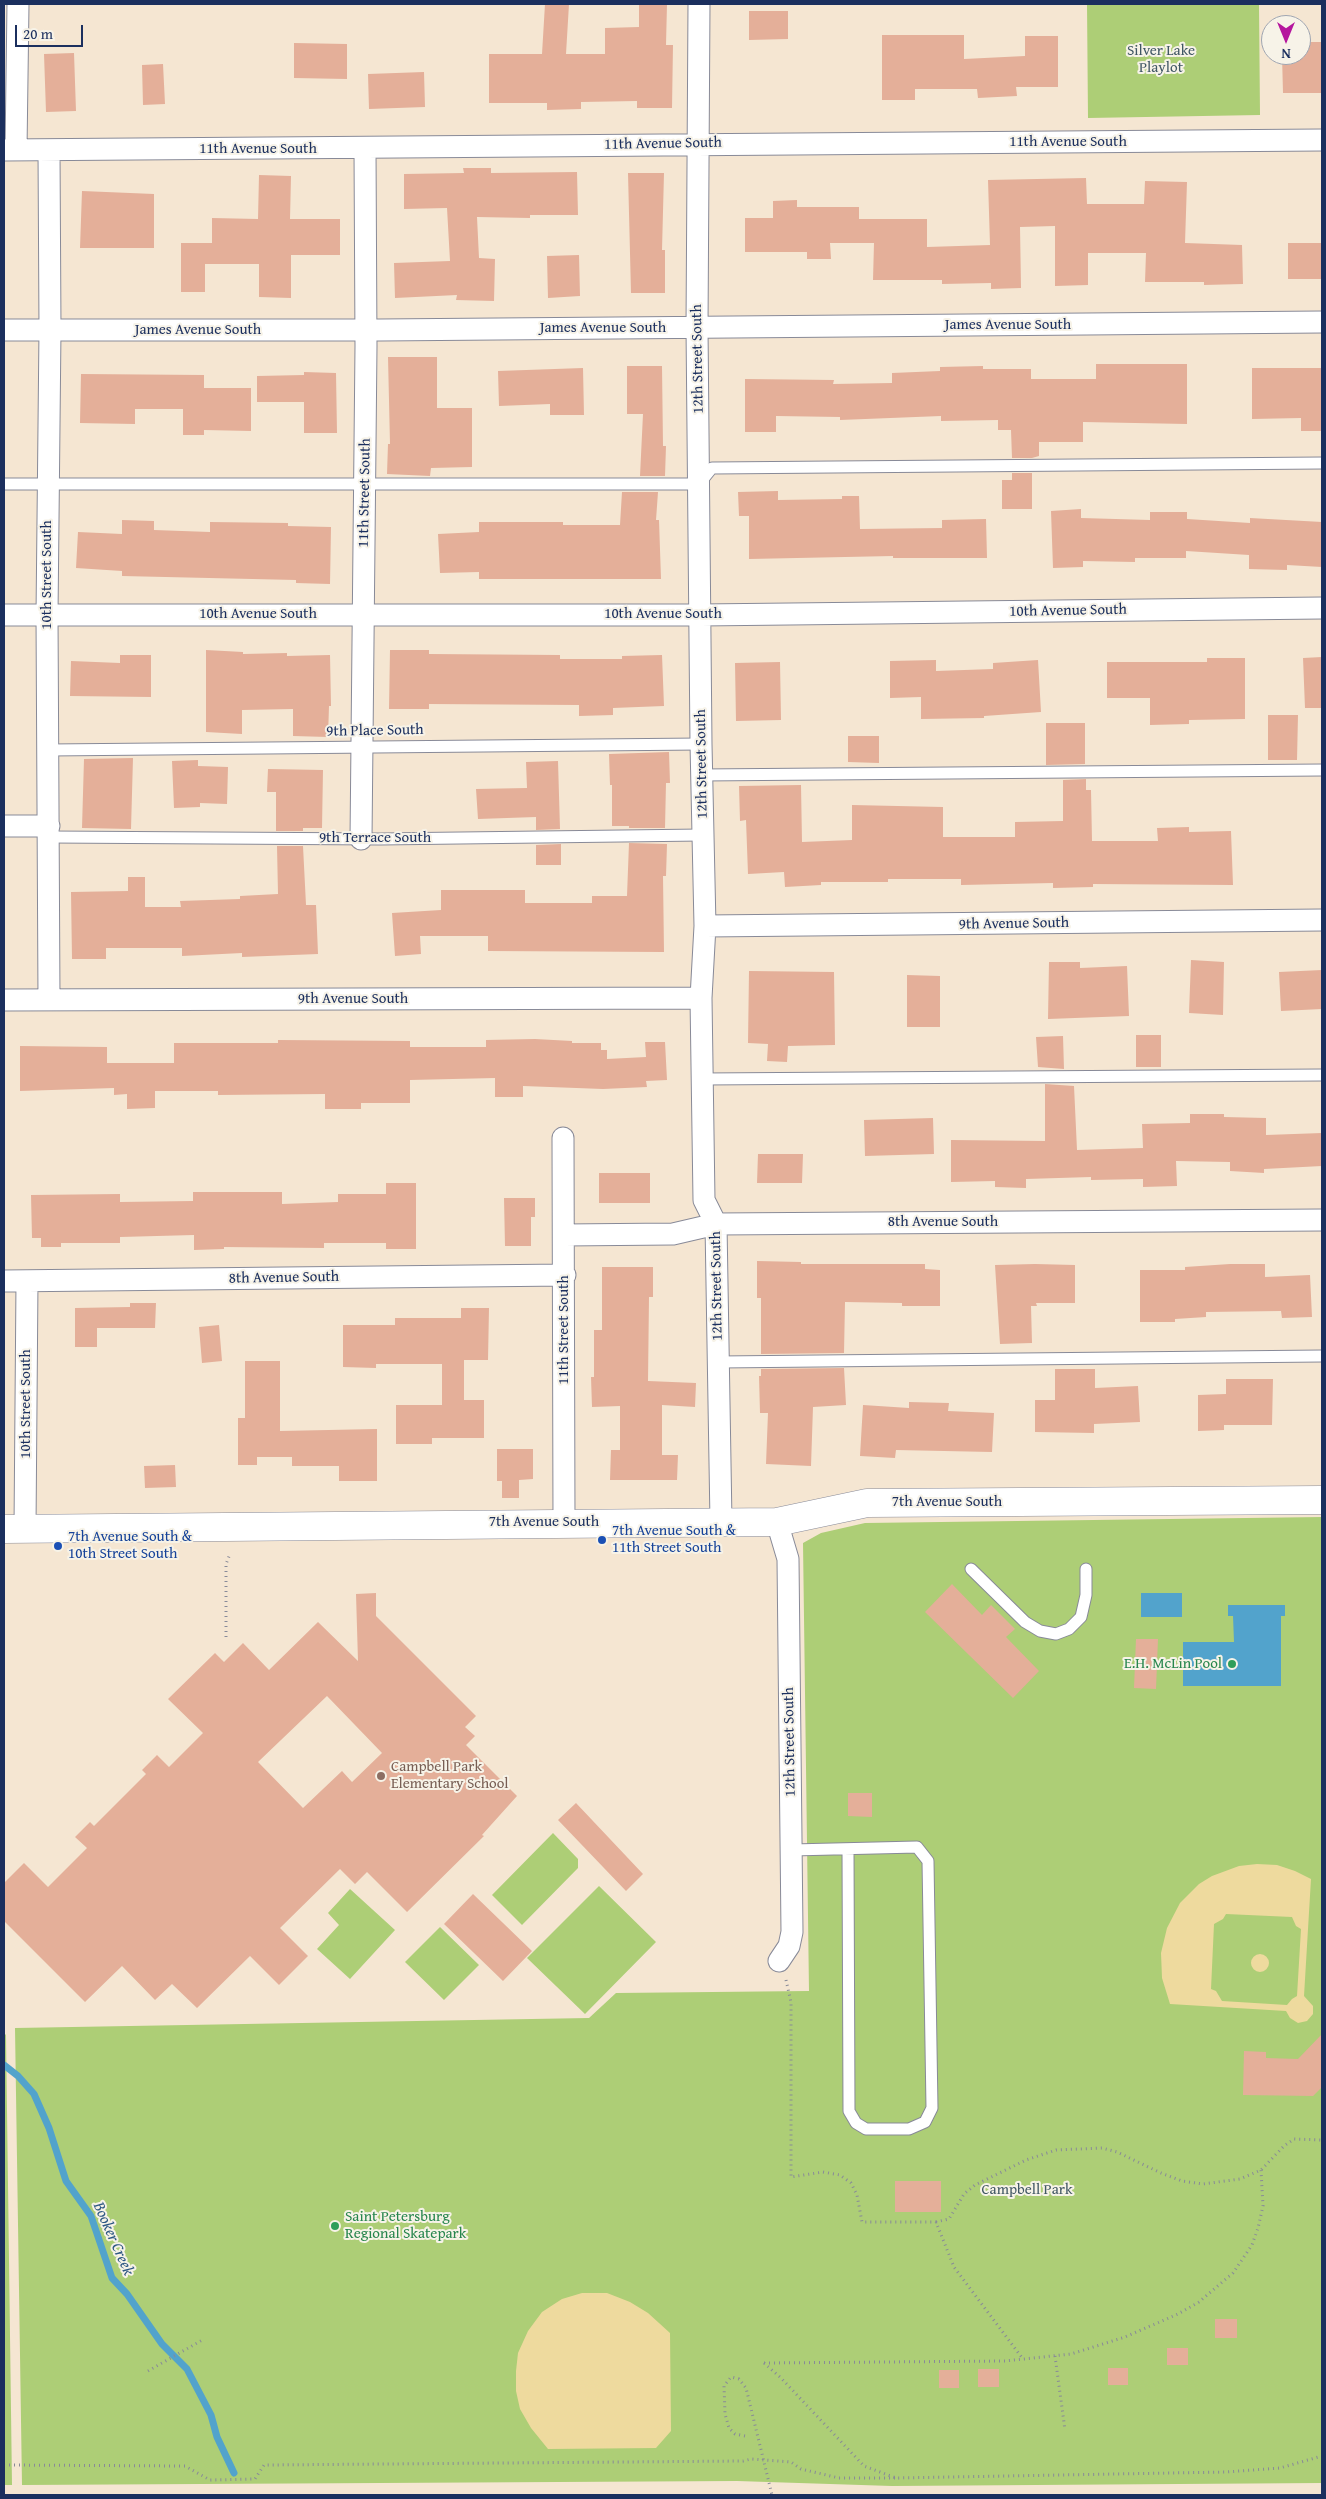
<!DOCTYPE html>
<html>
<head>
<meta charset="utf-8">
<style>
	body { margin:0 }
	#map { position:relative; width:1326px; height:2499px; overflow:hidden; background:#f5e6d2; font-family:"Gentium Book Plus",serif }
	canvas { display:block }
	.frame { position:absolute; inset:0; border:5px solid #1b2f5e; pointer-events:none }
	.north { position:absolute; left:1261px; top:15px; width:50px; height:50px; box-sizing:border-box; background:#f7f3e8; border:1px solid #9fa5b1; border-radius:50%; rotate:180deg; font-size:14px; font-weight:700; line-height:20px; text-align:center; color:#1b2f5e }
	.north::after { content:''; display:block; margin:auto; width:18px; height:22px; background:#b5179e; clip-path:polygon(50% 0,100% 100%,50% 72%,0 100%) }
	.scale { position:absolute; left:15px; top:25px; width:68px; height:22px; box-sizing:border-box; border:2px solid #1b2f5e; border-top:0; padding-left:6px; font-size:15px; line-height:18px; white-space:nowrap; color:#1b2f5e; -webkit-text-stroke:4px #f7f3e8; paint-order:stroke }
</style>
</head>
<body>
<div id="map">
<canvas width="1326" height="2499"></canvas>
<div class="frame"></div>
<div class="north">N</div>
<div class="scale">20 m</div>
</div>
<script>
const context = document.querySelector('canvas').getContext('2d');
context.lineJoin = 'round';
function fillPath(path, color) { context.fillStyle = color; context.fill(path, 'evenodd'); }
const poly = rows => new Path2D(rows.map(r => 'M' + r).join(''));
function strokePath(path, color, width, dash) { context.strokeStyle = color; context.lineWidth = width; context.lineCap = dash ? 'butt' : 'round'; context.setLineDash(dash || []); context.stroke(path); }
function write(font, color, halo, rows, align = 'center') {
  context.font = font + ' "Gentium Book Plus",serif'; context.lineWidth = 4; context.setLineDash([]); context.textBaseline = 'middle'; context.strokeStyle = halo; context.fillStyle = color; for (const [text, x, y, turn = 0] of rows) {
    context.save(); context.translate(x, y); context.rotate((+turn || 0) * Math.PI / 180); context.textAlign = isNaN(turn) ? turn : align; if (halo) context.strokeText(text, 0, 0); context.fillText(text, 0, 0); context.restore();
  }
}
fillPath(poly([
	[1087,4,1259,4,1260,115,1088,118],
	[1322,1517,1322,2483,892,2486,737,2481,22,2485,15,2028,589,2018,616,1993,809,1991,803,1543,821,1533,865,1523],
	[553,1833,578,1859,578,1868,522,1925,492,1895],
	[599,1886,656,1942,585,2014,527,1958],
	[350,1889,395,1930,350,1979,317,1949,339,1925,328,1913],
	[440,1927,479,1965,444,2000,405,1962],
	[4,2033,6,2035,12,2485,4,2485]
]), '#adce76');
fillPath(poly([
	[1257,1864,1277,1865,1295,1871,1311,1879,1304,1996,1313,2006,1313,2014,1307,2021,1298,2023,1290,2018,1286,2011,1170,2004,1162,1978,1161,1953,1167,1928,1180,1903,1199,1884,1212,1876,1239,1866],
	[1226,1914,1292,1917,1296,1926,1301,1929,1297,1996,1292,1999,1287,2005,1222,2001,1216,1991,1211,1989,1214,1924,1223,1919],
	'1251 1963a9 9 0 1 1 18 0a9 9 0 1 1-18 0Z',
	[582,2293,607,2293,630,2302,648,2313,670,2333,671,2431,656,2448,548,2449,531,2428,520,2409,516,2391,516,2371,518,2353,528,2331,542,2312,562,2299]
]), '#eeda9e');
fillPath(poly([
	[1141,1593,1182,1593,1182,1617,1141,1617],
	[1228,1605,1285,1605,1285,1616,1281,1616,1281,1686,1183,1686,1183,1642,1234,1642,1233,1616,1228,1616]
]), '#52a3cc');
strokePath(poly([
	[4,2065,18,2076,34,2094,49,2128,66,2181,91,2216,112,2278,127,2294,162,2344,187,2369,211,2415,217,2437,234,2473]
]), '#52a3cc', 7);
fillPath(poly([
	[545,4,569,4,566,54,605,54,605,28,639,27,639,4,667,4,666,45,673,45,672,108,637,108,637,101,581,102,581,109,547,110,547,103,489,103,489,54,542,54],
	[749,11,788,11,788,39,749,40],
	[882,35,964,35,964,59,1025,56,1025,36,1058,36,1058,87,1016,87,1017,96,978,98,977,89,915,89,915,100,882,100],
	[1301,42,1322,42,1322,93,1283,93,1282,55,1301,55],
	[294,43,347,44,347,79,294,78],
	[74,53,76,111,46,112,44,54],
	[163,64,165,104,143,105,142,65],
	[424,72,425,107,369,109,368,74],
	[463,168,491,168,491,173,577,172,578,215,530,215,530,218,477,217,479,258,495,259,494,301,456,300,457,295,395,298,394,263,450,261,447,208,404,209,404,174,464,173],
	[628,173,664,173,662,250,665,250,665,293,631,293],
	[259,175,291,176,290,219,340,219,340,255,291,255,291,298,259,297,259,264,205,264,205,292,181,292,181,243,212,243,212,218,258,219],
	[1086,178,1087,204,1144,204,1145,181,1187,182,1185,243,1242,245,1243,284,1204,285,1204,282,1145,282,1146,253,1088,253,1088,285,1055,286,1055,226,1020,227,1021,288,991,289,991,283,942,284,942,280,873,280,874,243,830,243,831,259,807,259,807,252,745,252,745,218,773,218,773,201,797,200,797,207,859,207,859,219,927,219,927,247,990,245,988,180],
	[82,191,154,194,154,248,80,248],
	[1288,243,1322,243,1322,279,1288,279],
	[579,255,580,296,548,298,547,256],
	[388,357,437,357,437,408,472,408,472,467,431,468,430,476,387,474,388,444,390,444],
	[1096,364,1187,364,1187,424,1083,422,1083,442,1039,442,1039,456,1032,458,1012,458,1011,430,998,430,998,420,941,421,941,416,840,420,840,417,776,416,776,432,745,432,745,379,834,380,833,384,892,383,892,373,940,371,940,367,983,366,983,369,1031,369,1031,379,1096,379],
	[627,366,662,366,663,446,666,446,665,476,640,476,643,414,627,414],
	[583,368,584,415,550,415,550,404,499,406,498,371],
	[1252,368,1322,368,1322,431,1301,431,1301,418,1252,419],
	[304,372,336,373,337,433,304,433,304,402,257,402,257,376,304,375],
	[81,374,204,375,204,388,251,388,251,431,204,430,204,435,183,435,183,409,135,409,135,424,80,423],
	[1012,473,1032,473,1032,509,1002,509,1002,480,1012,480],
	[778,491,778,500,842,499,842,496,859,496,860,529,942,528,942,520,986,519,987,558,893,558,893,556,749,559,749,516,739,516,738,492],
	[622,492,658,492,656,520,659,520,661,579,479,579,479,572,440,573,438,534,479,532,479,522,563,522,563,525,620,525],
	[1081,509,1081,518,1150,520,1150,512,1187,512,1187,519,1250,523,1250,518,1322,522,1322,567,1287,565,1287,570,1249,569,1249,555,1186,551,1186,558,1135,558,1135,562,1083,561,1083,567,1053,568,1051,511],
	[122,520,154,521,154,530,210,532,210,522,288,523,288,526,331,527,330,584,296,583,296,580,122,576,122,571,76,568,78,532,122,534],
	[206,650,243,652,243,654,287,653,287,656,330,655,331,706,329,706,328,737,293,736,293,709,242,710,242,734,206,732],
	[390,650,429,650,429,654,560,655,560,659,622,659,622,656,662,655,664,706,613,708,613,715,579,716,579,705,429,704,429,709,389,709],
	[120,655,151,655,151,697,70,696,71,661,120,663],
	[1322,657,1322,708,1305,708,1303,658],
	[1207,658,1245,658,1245,719,1189,720,1189,724,1150,725,1150,698,1107,698,1107,662,1207,662],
	[936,660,936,671,993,669,993,663,1038,660,1041,712,984,716,984,718,921,719,921,697,890,698,890,661],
	[780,662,781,720,736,721,735,663],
	[1268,715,1298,715,1297,760,1268,760],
	[1046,723,1085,723,1085,764,1046,765],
	[848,736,879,736,879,763,848,762],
	[669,752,670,783,666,783,665,828,629,828,629,826,612,826,612,785,610,785,609,754],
	[133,758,131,829,82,828,84,759],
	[198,760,198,766,228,767,227,804,200,803,200,807,174,808,172,761],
	[558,761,560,829,536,830,536,817,478,819,476,789,527,788,526,762],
	[268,769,323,770,322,828,303,828,303,831,276,831,276,792,267,792],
	[1086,779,1086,790,1091,790,1092,841,1158,841,1157,828,1189,827,1189,832,1231,831,1233,885,1093,884,1093,887,1053,888,1053,883,961,885,961,879,888,879,888,882,821,882,821,885,785,887,784,872,748,874,746,820,740,821,739,786,801,785,802,842,852,840,852,805,943,807,943,837,1015,837,1015,822,1063,821,1063,780],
	[629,843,667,844,666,876,663,876,664,952,488,951,488,936,420,936,421,954,395,956,392,913,441,910,441,890,525,890,525,903,592,903,592,896,627,896],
	[561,844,561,865,536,865,536,845],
	[277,846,303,846,306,905,316,905,318,954,242,957,242,953,182,956,182,948,106,948,106,959,72,959,71,892,128,891,128,877,145,877,145,907,181,907,180,901,240,899,240,896,278,894],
	[1191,960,1224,962,1223,1015,1189,1013],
	[1049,962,1080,962,1080,968,1127,966,1129,1016,1048,1019],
	[1322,970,1322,1009,1281,1011,1279,972],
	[749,971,834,972,835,1045,788,1046,787,1062,767,1061,768,1044,748,1043],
	[907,975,940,976,940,1027,907,1027],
	[1136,1035,1161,1035,1161,1067,1136,1067],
	[1063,1036,1064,1069,1038,1067,1036,1037],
	[535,1039,572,1041,572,1043,601,1043,601,1050,607,1050,607,1059,646,1057,645,1042,665,1042,667,1080,646,1081,647,1087,603,1089,523,1086,523,1097,495,1097,495,1078,410,1080,410,1103,361,1103,361,1109,325,1109,325,1094,218,1095,218,1091,155,1091,155,1108,127,1109,127,1094,114,1095,114,1088,20,1091,20,1046,107,1047,107,1063,174,1063,174,1043,278,1043,278,1040,410,1041,410,1047,486,1047,486,1040],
	[1045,1084,1074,1086,1077,1150,1143,1148,1142,1124,1190,1123,1190,1114,1224,1114,1224,1117,1266,1118,1266,1135,1322,1133,1322,1166,1264,1169,1264,1173,1230,1171,1230,1162,1176,1161,1177,1186,1143,1187,1143,1179,1091,1180,1091,1177,1026,1179,1026,1188,995,1187,995,1181,951,1182,951,1140,1045,1141],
	[933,1118,934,1154,865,1156,864,1120],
	[758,1154,803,1154,802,1183,757,1183],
	[599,1173,650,1173,650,1203,599,1203],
	[386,1183,416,1183,416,1249,386,1249,386,1243,324,1243,324,1248,224,1247,224,1249,194,1250,194,1235,120,1237,120,1243,61,1243,61,1247,41,1247,41,1238,32,1238,31,1195,120,1194,120,1202,193,1201,193,1192,282,1192,282,1204,338,1202,338,1194,386,1194],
	[504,1198,535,1198,535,1217,531,1217,531,1246,505,1246],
	[757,1261,801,1262,801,1264,925,1264,925,1269,940,1270,940,1306,902,1306,902,1303,845,1302,844,1353,761,1354,761,1298,757,1298],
	[1035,1264,1075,1265,1075,1303,1036,1303,1037,1306,1031,1306,1032,1343,1000,1344,995,1265],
	[1230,1264,1265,1264,1265,1277,1310,1275,1312,1317,1282,1318,1281,1311,1206,1312,1206,1317,1175,1319,1175,1322,1140,1322,1140,1270,1185,1270,1185,1267],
	[602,1267,653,1267,653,1297,649,1297,648,1381,696,1383,695,1407,662,1405,662,1455,678,1455,677,1480,610,1480,611,1450,620,1450,620,1406,592,1407,591,1377,594,1377,594,1330,602,1330],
	[130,1303,156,1303,155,1328,97,1328,97,1347,75,1347,75,1308,130,1307],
	[461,1308,489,1308,488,1360,464,1360,464,1400,484,1400,484,1438,432,1438,432,1444,396,1444,396,1405,442,1405,442,1364,376,1364,376,1368,343,1367,343,1325,395,1325,395,1318,461,1318],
	[219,1325,222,1361,202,1363,199,1327],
	[245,1361,280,1361,280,1431,377,1429,377,1481,339,1481,339,1466,292,1466,292,1457,257,1457,257,1465,238,1465,238,1418,245,1418],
	[844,1368,846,1405,813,1407,811,1466,766,1464,768,1413,760,1413,759,1376,761,1376,761,1369],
	[1055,1369,1095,1369,1095,1388,1138,1386,1140,1422,1094,1424,1094,1433,1035,1432,1035,1400,1055,1400],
	[1226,1379,1273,1379,1272,1425,1224,1425,1224,1430,1198,1431,1198,1395,1226,1394],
	[909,1402,949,1403,948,1411,994,1413,992,1452,896,1450,895,1458,860,1456,863,1405,909,1408],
	[497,1449,533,1449,533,1479,519,1480,519,1498,502,1498,502,1481,497,1481],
	[175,1465,176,1487,145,1488,144,1466],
	[952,1584,982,1615,991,1605,1015,1629,1006,1637,1039,1671,1013,1698,925,1612],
	[376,1593,376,1616,476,1716,465,1727,475,1736,466,1745,517,1796,482,1835,484,1836,407,1912,367,1872,355,1884,340,1869,280,1928,308,1956,279,1985,250,1956,197,2008,172,1984,155,2000,122,1966,85,2002,4,1921,4,1883,24,1863,48,1887,87,1848,75,1837,90,1822,94,1826,146,1774,142,1770,157,1755,169,1767,203,1733,168,1699,215,1653,224,1662,243,1643,269,1670,318,1622,358,1661,356,1594],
	[327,1696,382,1753,352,1782,342,1771,303,1808,258,1762],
	[1136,1639,1158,1639,1156,1689,1134,1688],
	[848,1793,872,1793,872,1817,848,1816],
	[576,1803,643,1874,626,1891,558,1820],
	[473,1894,532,1951,503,1981,444,1924],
	[1322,2034,1322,2087,1313,2096,1243,2095,1244,2051,1266,2052,1266,2058,1298,2059],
	[895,2181,941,2181,941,2212,895,2212],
	[1215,2319,1237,2319,1237,2338,1215,2338],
	[1167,2348,1188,2348,1188,2365,1167,2365],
	[1108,2368,1128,2368,1128,2385,1108,2385],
	[978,2369,999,2369,999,2387,978,2387],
	[939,2370,959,2370,959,2388,939,2388]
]), '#e4af99');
const lane = poly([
	[4,484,699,484,712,468,1322,463],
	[49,750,701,744],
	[701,775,1322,770],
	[49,837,380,839,702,835],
	[703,1079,1322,1075],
	[719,1362,1322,1356],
	[971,1569,1025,1622,1040,1631,1056,1634,1069,1629,1081,1617,1086,1595,1086,1569],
	[792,1850,917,1847,928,1861,932,2108,925,2122,909,2129,866,2129,856,2123,849,2111,848,1849]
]);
const street = poly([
	[699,4,697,327,701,744,705,926,701,998,704,1200,716,1224,721,1522],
	[4,150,1322,140],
	[16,150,18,4],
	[49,150,50,330,47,615,49,1000],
	[4,330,380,330,1322,322],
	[4,615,701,615,1322,608],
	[4,826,49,826],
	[361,839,366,346,365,148],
	[705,926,1322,920],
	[4,1000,701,998],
	[563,1138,564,1522],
	[564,1235,673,1234,716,1224,1322,1220],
	[4,1281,565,1275],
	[777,1522,788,1559,792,1932,789,1946,779,1961],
	[25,1528,27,1281]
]);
const secondary = poly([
	[4,1529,777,1522,867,1503,1322,1500]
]);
strokePath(lane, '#888a98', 13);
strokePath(street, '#888a98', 23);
strokePath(secondary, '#888a98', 29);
strokePath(poly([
	[226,1637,226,1564,230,1554],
	[786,1980,791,2002,791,2177,823,2172,840,2175,851,2183,857,2195,862,2222,936,2222,954,2267,1023,2359],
	[936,2222,949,2219,964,2194,975,2185,1026,2160,1056,2150,1102,2148,1117,2152,1161,2173,1182,2181,1203,2184,1240,2179,1261,2170,1284,2146,1294,2139,1322,2140],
	[1055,2356,1065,2430],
	[764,2363,781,2378,864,2466,896,2478,1226,2472,1280,2468,1322,2456],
	[764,2363,1005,2361,1071,2354,1125,2337,1178,2314,1199,2302,1233,2273,1252,2245,1258,2228,1263,2206,1261,2170],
	[148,2371,204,2339],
	[4,2465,185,2466,210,2480,255,2479,264,2465,743,2461,751,2459,791,2462,801,2469,839,2478,896,2478]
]), '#888a98', 3, [1, 4]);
strokePath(lane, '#fff', 11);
strokePath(street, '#fff', 21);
strokePath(secondary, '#fff', 28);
strokePath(poly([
	[745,2436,735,2434,729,2428,725,2414,724,2386,731,2377,739,2379,746,2388,772,2495]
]), '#888a98', 3, [1, 4]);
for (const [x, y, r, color] of [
	[602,1540,5,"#1a4fb4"],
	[58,1546,5,"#1a4fb4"],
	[1232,1664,5,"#2e9e5b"],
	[381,1776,5,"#8d6e63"],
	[335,2226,5,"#2e9e5b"]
]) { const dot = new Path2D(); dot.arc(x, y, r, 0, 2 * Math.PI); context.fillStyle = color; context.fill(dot); strokePath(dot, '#f7f3e8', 2); }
write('15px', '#405764', '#f7f3e8', [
	["Silver Lake",1161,51],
	["Playlot",1161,68],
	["Campbell Park",1027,2190]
]);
write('15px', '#1b2f5e', '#f7f3e8', [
	["11th Avenue South",1068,142],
	["11th Avenue South",663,144,-1],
	["11th Avenue South",258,149],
	["James Avenue South",1008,325],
	["James Avenue South",603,328],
	["James Avenue South",198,330],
	["12th Street South",698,359,-91],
	["11th Street South",365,493,-89],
	["10th Street South",47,575,-90],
	["10th Avenue South",1068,611,-1],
	["10th Avenue South",258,614],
	["10th Avenue South",663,614],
	["9th Place South",375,731,-1],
	["12th Street South",702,764,-91],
	["9th Terrace South",375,838],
	["9th Avenue South",1014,924,-1],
	["9th Avenue South",353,999],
	["8th Avenue South",943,1222],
	["8th Avenue South",284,1278,-1],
	["12th Street South",717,1286,-91],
	["11th Street South",564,1330,-90],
	["10th Street South",26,1404,-90],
	["7th Avenue South",947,1502],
	["7th Avenue South",544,1522],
	["12th Street South",790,1742,-91]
]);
write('15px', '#164399', '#f7f3e8', [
	["7th Avenue South &",612,1531],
	["11th Street South",612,1548],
	["7th Avenue South &",68,1537],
	["10th Street South",68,1554]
], 'left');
write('15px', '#27864d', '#f7f3e8', [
	["E.H. McLin Pool",1222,1664],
	["Saint Petersburg",345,2217,"left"],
	["Regional Skatepark",345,2234,"left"]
], 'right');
write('15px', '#785e54', '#f7f3e8', [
	["Campbell Park",391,1767],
	["Elementary School",391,1784]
], 'left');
write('italic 16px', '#2e5884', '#f7f3e8', [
	["Booker Creek",113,2239,66]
]);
</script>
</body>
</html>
